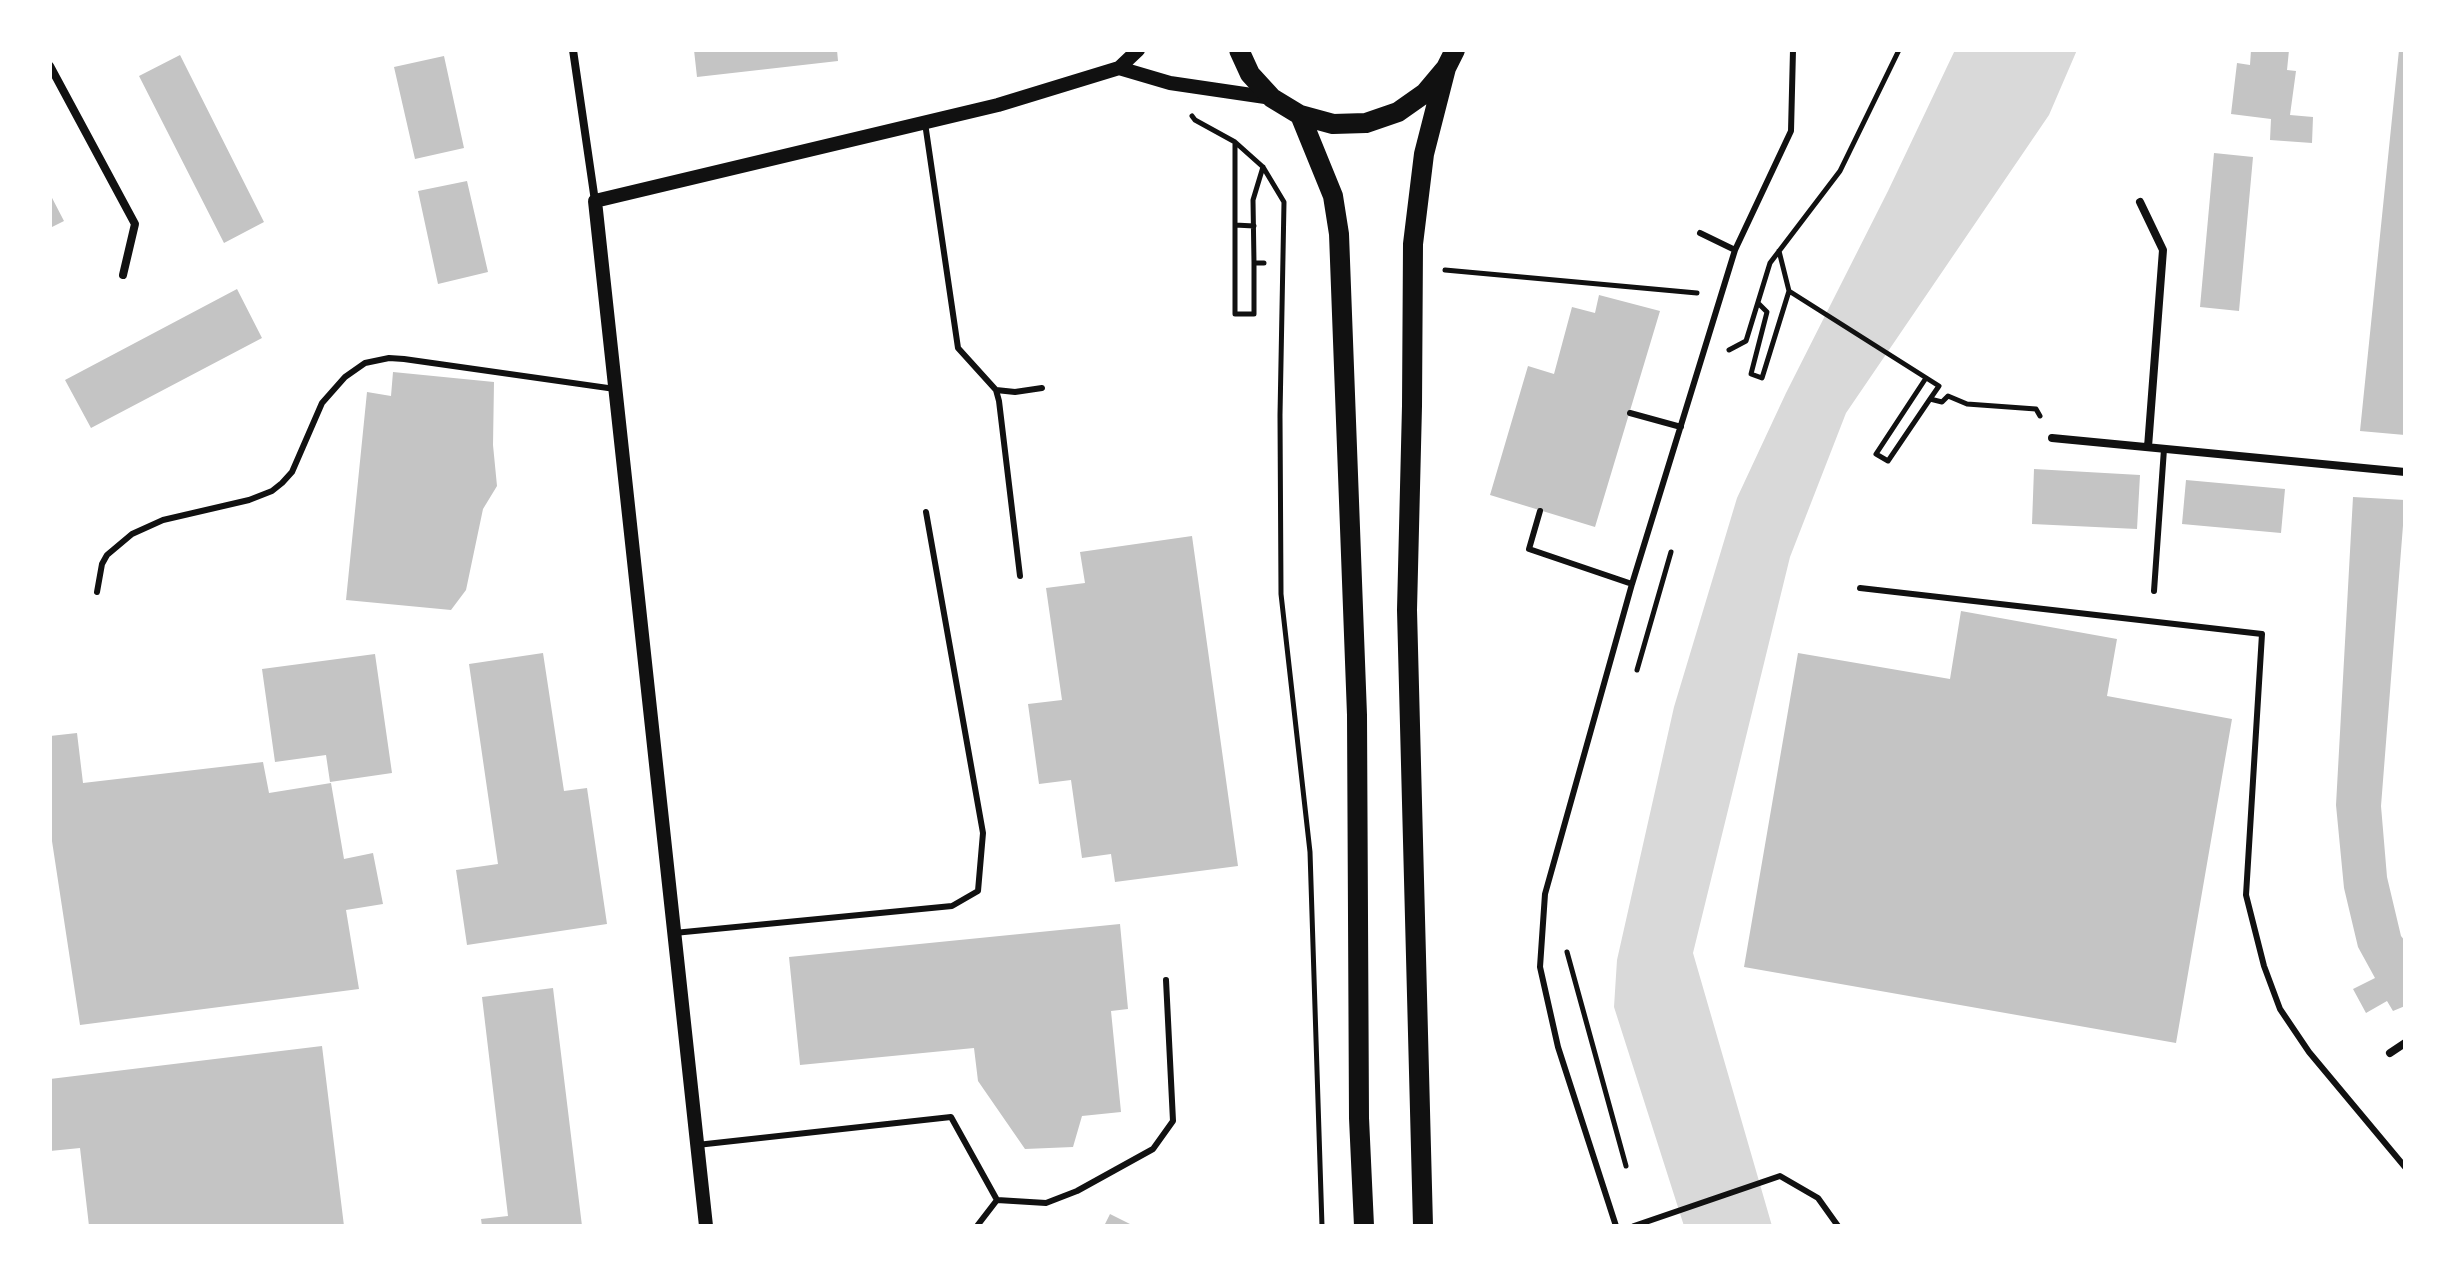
<!DOCTYPE html>
<html>
<head>
<meta charset="utf-8">
<style>
	body { margin:0 }
	#map { position:relative; width:2455px; height:1276px; overflow:hidden; background:#fff; font-family:"IBM Plex Sans",sans-serif }
	canvas { display:block }
	.frame { position:absolute; inset:0; border:52px solid #fff; pointer-events:none }
</style>
</head>
<body>
<div id="map">
<canvas width="2455" height="1276"></canvas>
<div class="frame"></div>
</div>
<script>
const context = document.querySelector('canvas').getContext('2d');
context.lineJoin = 'round';
function fillPath(path, color) { context.fillStyle = color; context.fill(path, 'evenodd'); }
const poly = rows => new Path2D(rows.map(r => 'M' + r).join(''));
function strokePath(path, color, width, dash) { context.strokeStyle = color; context.lineWidth = width; context.lineCap = dash ? 'butt' : 'round'; context.setLineDash(dash || []); context.stroke(path); }
fillPath(poly([
	[1955,50,2077,50,2049,115,1846,413,1790,557,1693,953,1772,1226,1684,1226,1614,1007,1617,960,1674,707,1737,498,1786,393,1888,191]
]), '#d9d9d9');
fillPath(poly([
	[694,50,837,50,838,61,697,77],
	[2251,50,2289,50,2287,70,2296,71,2290,115,2313,117,2312,143,2270,140,2271,119,2231,114,2237,63,2250,65],
	[2399,50,2405,50,2405,435,2360,431],
	[180,55,264,222,224,243,139,76],
	[444,56,464,148,415,159,394,67],
	[2214,153,2253,157,2239,311,2200,307],
	[467,181,488,272,438,284,418,191],
	[50,194,64,221,50,228],
	[237,289,262,338,91,428,65,380],
	[1599,295,1660,311,1595,527,1490,495,1528,366,1554,374,1572,307,1595,313],
	[393,372,494,382,493,445,497,486,483,509,466,590,451,610,346,600,367,392,391,396],
	[2034,469,2140,475,2137,529,2032,524],
	[2186,480,2285,489,2281,533,2182,524],
	[2353,497,2405,500,2381,806,2387,877,2401,936,2405,941,2405,1006,2393,1011,2387,1001,2366,1013,2353,989,2375,978,2358,947,2344,888,2336,805],
	[1192,536,1238,866,1115,882,1111,854,1082,858,1071,780,1039,784,1028,704,1062,700,1046,588,1085,583,1080,552],
	[1961,611,2117,639,2107,696,2232,719,2176,1043,1744,967,1798,653,1950,679],
	[543,653,564,791,587,788,607,924,467,945,456,870,498,864,469,664],
	[375,654,392,773,330,782,326,755,275,762,262,669],
	[77,733,83,783,263,762,269,793,331,783,344,859,373,853,383,904,346,910,359,989,80,1025,50,828,50,736],
	[1120,924,1128,1009,1111,1011,1121,1112,1082,1116,1073,1147,1025,1149,978,1081,974,1048,800,1065,789,957],
	[553,988,582,1226,482,1226,481,1219,508,1216,482,997],
	[322,1046,344,1226,89,1226,80,1148,50,1151,50,1079],
	[1110,1214,1134,1226,1104,1226]
]), '#c4c4c4');
strokePath(poly([
	[1192,116,1195,120,1235,142,1263,167,1284,202,1280,415,1281,594,1310,852,1322,1226],
	[1235,143,1235,314,1254,314,1254,263,1264,263],
	[1235,225,1254,226],
	[1254,263,1253,200,1263,167],
	[1445,270,1697,293],
	[1789,291,1939,386,1930,399],
	[1758,303,1767,312,1751,374,1762,378,1789,291,1779,251],
	[1729,350,1746,341,1770,263,1840,171,1899,50],
	[1926,378,1876,454,1888,461,1930,399,1942,402,1948,396,1967,404,2036,409,2040,416],
	[1637,670,1671,552],
	[1567,952,1626,1166]
]), '#111', 5);
strokePath(poly([
	[925,123,958,348,996,390,999,401,1020,576],
	[1700,233,1735,250],
	[996,390,1015,392,1042,388],
	[1630,413,1681,427],
	[1540,511,1529,549,1632,584],
	[1860,588,2262,634,2246,895,2264,966,2280,1009,2309,1052,2405,1167],
	[2154,591,2164,449],
	[97,592,102,564,107,555,132,534,163,520,249,500,272,491,282,483,292,472,322,403,345,377,365,363,389,358,404,359,615,389],
	[674,933,952,906,978,891,983,833,926,512],
	[697,1145,951,1117,997,1200,977,1226],
	[997,1200,1046,1203,1077,1191,1153,1149,1173,1121,1166,980],
	[1616,1226,1558,1047,1540,967,1545,894,1632,584,1735,250,1791,131,1793,50],
	[1634,1226,1780,1176,1818,1198,1838,1226]
]), '#111', 6);
strokePath(poly([
	[573,50,595,201],
	[50,66,135,224,123,275],
	[2140,202,2163,250,2148,447],
	[2052,438,2405,472],
	[2390,1053,2405,1043]
]), '#111', 8);
strokePath(poly([
	[1119,68,1170,83,1272,98],
	[706,1226,595,201,998,105,1119,68,1138,50]
]), '#111', 14);
strokePath(poly([
	[1239,50,1250,74,1272,98,1300,115,1333,124,1366,123,1398,112,1425,93,1446,68,1455,50],
	[1300,115,1333,196,1339,234,1357,715,1359,1118,1364,1226],
	[1423,1226,1407,610,1412,406,1413,244,1424,154,1446,68]
]), '#111', 20);
</script>
</body>
</html>
